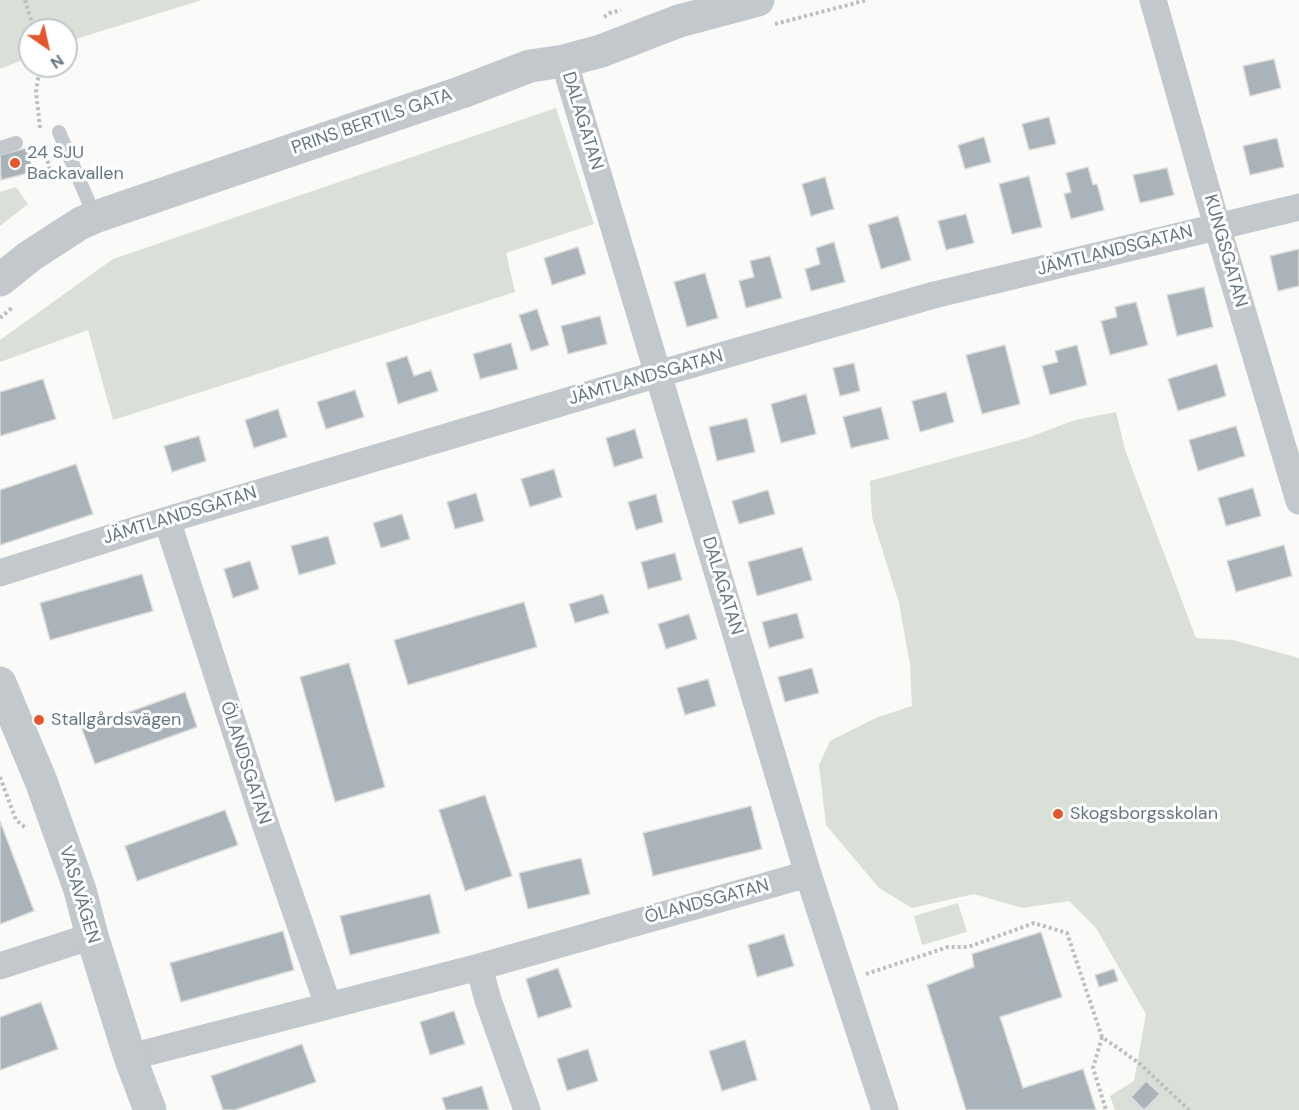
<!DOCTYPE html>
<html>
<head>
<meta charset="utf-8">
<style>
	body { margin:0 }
	#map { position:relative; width:1299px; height:1110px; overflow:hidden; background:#fafaf8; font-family:"DM Sans",sans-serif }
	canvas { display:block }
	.north { position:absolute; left:18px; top:18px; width:60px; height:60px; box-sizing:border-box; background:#fff; border:2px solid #c1c8cd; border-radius:50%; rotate:146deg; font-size:16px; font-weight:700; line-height:24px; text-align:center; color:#657683 }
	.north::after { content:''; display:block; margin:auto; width:21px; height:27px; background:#e4572e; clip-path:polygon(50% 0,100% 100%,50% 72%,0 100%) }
</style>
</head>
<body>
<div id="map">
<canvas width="1299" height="1110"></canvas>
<div class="north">N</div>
</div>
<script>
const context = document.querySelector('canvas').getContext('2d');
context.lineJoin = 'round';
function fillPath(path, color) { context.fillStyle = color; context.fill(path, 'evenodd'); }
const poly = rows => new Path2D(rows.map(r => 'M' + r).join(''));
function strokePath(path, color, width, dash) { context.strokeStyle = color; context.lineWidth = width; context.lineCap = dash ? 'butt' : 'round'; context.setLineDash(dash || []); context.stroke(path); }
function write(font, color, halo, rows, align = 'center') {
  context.font = font + ' "DM Sans",sans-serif'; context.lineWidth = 6; context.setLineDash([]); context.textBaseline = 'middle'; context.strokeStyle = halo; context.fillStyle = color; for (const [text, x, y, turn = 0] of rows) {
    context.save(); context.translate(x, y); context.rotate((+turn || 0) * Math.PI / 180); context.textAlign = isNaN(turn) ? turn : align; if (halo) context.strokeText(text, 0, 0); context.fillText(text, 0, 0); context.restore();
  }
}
fillPath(poly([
	[0,0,202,0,66,42,66,30,30,30,30,57,0,69],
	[556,108,594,224,506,253,515,292,113,420,88,330,0,362,0,340,113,259],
	[16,187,28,204,0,226,0,192],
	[1116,412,1125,450,1196,638,1233,640,1299,658,1299,1110,1115,1110,1110,1096,1134,1081,1146,1014,1096,928,1069,901,1022,908,974,894,912,908,879,888,826,825,819,765,830,741,878,717,912,706,910,665,899,603,872,517,870,481,1027,438,1075,420],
	[958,903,967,932,922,945,914,916]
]), '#dadfd7');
const building = poly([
	[1274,59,1281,88,1250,96,1243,66,1274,59],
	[1049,117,1056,144,1029,150,1022,124,1049,117],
	[984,137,991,162,965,169,958,145,984,137],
	[1277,138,1284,167,1250,175,1243,146,1277,138],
	[27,148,33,172,1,180,0,155,27,148],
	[1088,167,1093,185,1097,184,1104,210,1071,219,1064,194,1071,192,1066,173,1088,167],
	[1167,168,1174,195,1140,203,1133,175,1167,168],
	[1029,176,1042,227,1012,234,999,184,1029,176],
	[825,177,834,209,811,216,802,184,825,177],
	[966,214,974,243,946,250,938,221,966,214],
	[898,216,911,260,881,269,868,225,898,216],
	[834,242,845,282,811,291,805,269,820,264,816,248,834,242],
	[578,247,586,274,552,285,544,258,578,247],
	[1299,249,1299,286,1278,291,1270,256,1299,249],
	[770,256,782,298,746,308,739,281,754,277,750,261,770,256],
	[705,273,718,318,687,327,674,282,705,273],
	[1204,287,1213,327,1177,336,1167,295,1204,287],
	[1136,302,1148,345,1110,355,1101,321,1117,317,1115,307,1136,302],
	[537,309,549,345,531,351,519,315,537,309],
	[600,316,607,344,568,354,561,326,600,316],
	[511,343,518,369,480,379,473,354,511,343],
	[1005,345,1020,404,982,414,966,355,1005,345],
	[1077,345,1087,385,1050,395,1042,366,1058,362,1055,351,1077,345],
	[407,356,414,376,431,370,438,391,398,404,386,363,407,356],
	[854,363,860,391,840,396,833,368,854,363],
	[1217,364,1226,396,1178,411,1168,379,1217,364],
	[43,379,56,419,0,436,0,392,43,379],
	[355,390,364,417,326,429,317,402,355,390],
	[946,392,954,422,920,432,912,401,946,392],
	[806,394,816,434,781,443,771,404,806,394],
	[881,407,889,439,851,448,843,417,881,407],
	[278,409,287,437,254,448,245,420,278,409],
	[747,418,755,452,717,461,709,427,747,418],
	[1236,426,1245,456,1198,471,1189,440,1236,426],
	[635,429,643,458,614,467,606,438,635,429],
	[199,436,206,461,172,472,164,446,199,436],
	[76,464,93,514,0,545,0,490,76,464],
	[554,469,562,497,530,507,521,479,554,469],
	[1253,488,1261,516,1226,526,1218,498,1253,488],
	[768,490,775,514,739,524,732,501,768,490],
	[476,493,484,521,455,529,447,502,476,493],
	[656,494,663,522,636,530,628,502,656,494],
	[402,514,410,539,381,548,373,523,402,514],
	[328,536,336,564,299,575,291,546,328,536],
	[1284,545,1292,576,1236,592,1227,561,1284,545],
	[802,547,812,580,757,596,748,562,802,547],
	[675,553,682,580,648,589,641,562,675,553],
	[250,561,259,589,233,598,224,569,250,561],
	[142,574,153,611,50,640,40,603,142,574],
	[603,594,609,613,575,623,569,604,603,594],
	[524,602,537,647,408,685,394,640,524,602],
	[797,613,804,638,769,648,762,622,797,613],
	[689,614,697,639,666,649,658,624,689,614],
	[349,663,385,787,335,802,300,677,349,663],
	[812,668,819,693,785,702,778,677,812,668],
	[708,679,716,706,685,715,677,688,708,679],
	[185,692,197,727,95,764,82,729,185,692],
	[485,795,512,876,465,891,439,810,485,795],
	[751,806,762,849,653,876,643,833,751,806],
	[225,810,238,845,137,881,125,846,225,810],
	[0,821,34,911,0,924,0,821],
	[581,858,590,894,528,909,519,873,581,858],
	[430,894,440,933,350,955,340,916,430,894],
	[283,931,294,970,181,1002,170,963,283,931],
	[1041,932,1062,997,1000,1017,1023,1088,1083,1069,1096,1110,966,1110,927,985,974,967,972,954,1041,932],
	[784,934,794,966,757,977,748,945,784,934],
	[558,968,572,1007,538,1018,526,979,558,968],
	[1114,969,1118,981,1099,987,1095,975,1114,969],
	[41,1002,58,1049,0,1070,0,1017,41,1002],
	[454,1011,465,1044,430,1055,420,1022,454,1011],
	[745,1040,757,1080,722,1091,709,1051,745,1040],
	[302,1044,316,1082,235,1110,223,1110,211,1076,302,1044],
	[588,1049,598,1081,567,1091,557,1059,588,1049],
	[1146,1081,1160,1094,1144,1110,1131,1097,1146,1081],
	[482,1086,489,1110,446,1110,442,1098,482,1086]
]);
fillPath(building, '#aab3b9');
strokePath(building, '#dcdcda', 1.5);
strokePath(poly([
	[25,0,34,30],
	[604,17,610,13,621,10],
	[775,24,867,0],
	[40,128,36,92,40,66],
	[46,155,50,170,56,179],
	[0,318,13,307],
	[0,777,16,820,26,828],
	[866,974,948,947,968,947,1034,923,1067,933,1102,1037,1139,1063,1189,1110],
	[1102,1037,1093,1068,1106,1110]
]), '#bbbfc2', 4, [3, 3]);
strokePath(poly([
	[59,132,95,217],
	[0,148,16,143]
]), '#c3c8cc', 14);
strokePath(poly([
	[1153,0,1217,226,1299,501],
	[564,61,808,874,885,1110],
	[167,520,266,826,328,1005],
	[0,573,167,520,658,374,934,295,1299,207],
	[0,966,92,936],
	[479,967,488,1000,527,1110],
	[130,1057,479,967,808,874]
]), '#c3c8cc', 27);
strokePath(poly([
	[0,280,30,256,81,223,95,217,462,92,530,66,564,61,601,51,679,21,758,0],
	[0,683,41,781,80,890,92,936,130,1057,150,1110]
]), '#c3c8cc', 33);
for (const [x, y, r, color] of [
	[15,163,6,"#e4572e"],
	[39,720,6,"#e4572e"],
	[1058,814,6,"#e4572e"]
]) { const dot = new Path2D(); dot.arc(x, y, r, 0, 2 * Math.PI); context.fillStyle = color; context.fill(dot); strokePath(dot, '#fff', 2); }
write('18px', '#657683', '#fff', [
	["DALAGATAN",582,121,73],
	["PRINS BERTILS GATA",372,122,-19],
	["JÄMTLANDSGATAN",1115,251,-14],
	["KUNGSGATAN",1225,251,74],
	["JÄMTLANDSGATAN",646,378,-16],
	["JÄMTLANDSGATAN",180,516,-17],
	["DALAGATAN",722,586,73],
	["ÖLANDSGATAN",245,763,72],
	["VASAVÄGEN",79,895,73],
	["ÖLANDSGATAN",707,902,-15]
]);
write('18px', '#657683', '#fff', [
	["24 SJU",27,153],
	["Backavallen",27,174],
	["Stallgårdsvägen",51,720],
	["Skogsborgsskolan",1070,814]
], 'left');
</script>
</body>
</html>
